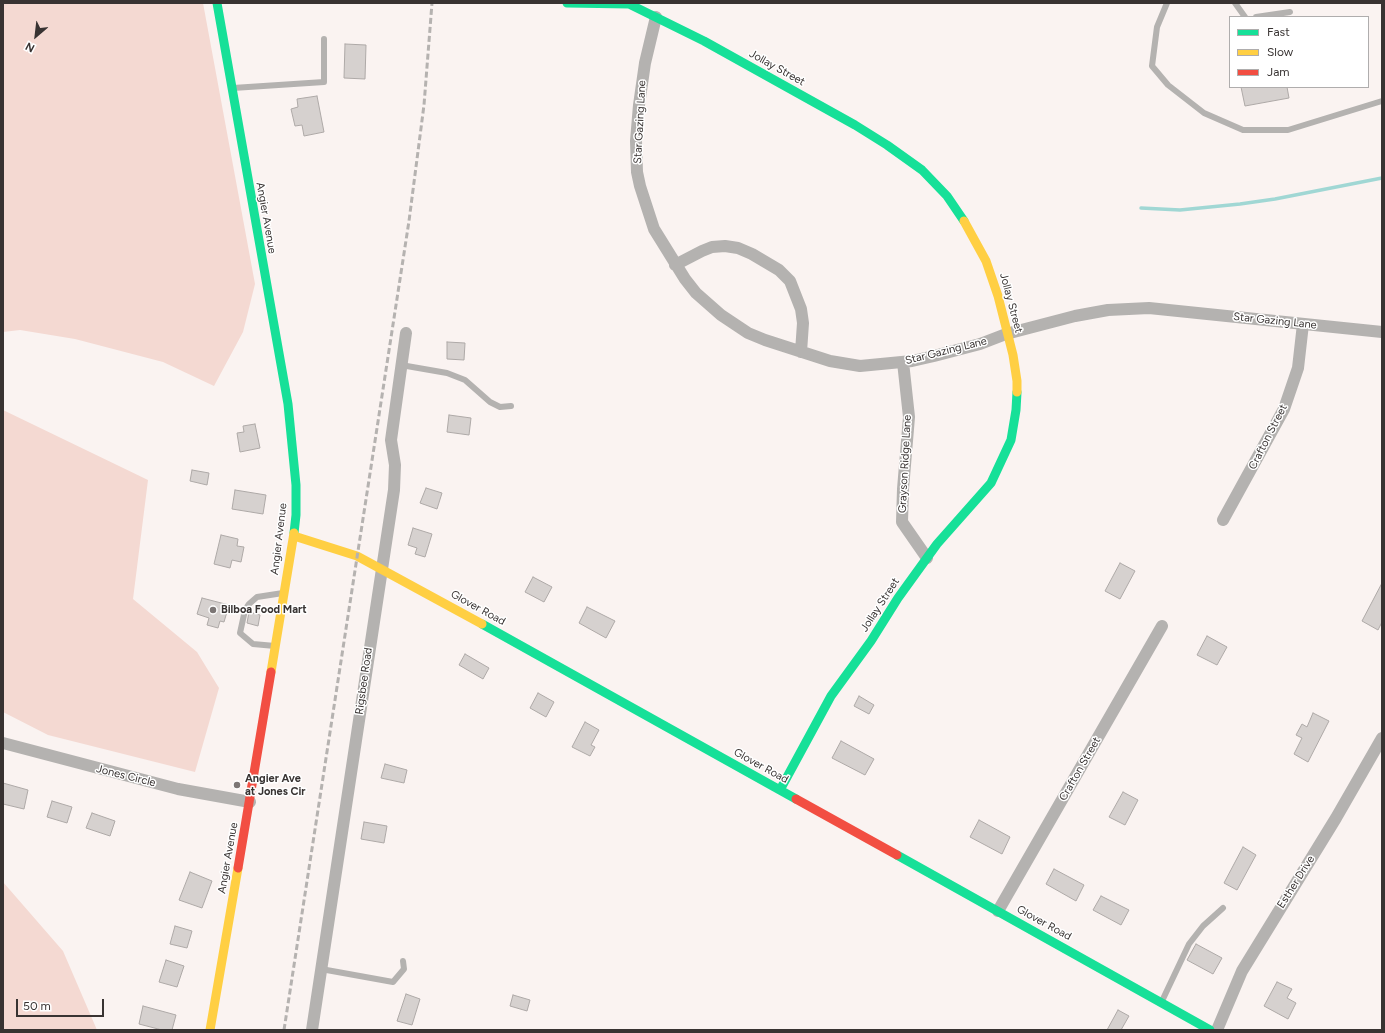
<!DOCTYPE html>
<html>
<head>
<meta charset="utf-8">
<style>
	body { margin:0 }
	#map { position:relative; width:1385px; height:1033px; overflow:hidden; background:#faf3f1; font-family:Figtree,sans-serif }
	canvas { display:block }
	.frame { position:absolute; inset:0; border:4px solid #383332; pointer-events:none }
	.legend { position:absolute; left:1229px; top:16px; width:140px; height:72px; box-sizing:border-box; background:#fff; border:1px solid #afadad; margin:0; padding:5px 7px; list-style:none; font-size:12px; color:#383332 }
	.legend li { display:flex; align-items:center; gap:8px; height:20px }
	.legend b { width:20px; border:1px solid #afadad }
	.north { position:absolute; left:16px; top:16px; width:40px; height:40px; -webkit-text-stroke:3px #fff; paint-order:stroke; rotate:208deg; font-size:11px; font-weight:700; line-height:16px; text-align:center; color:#383332 }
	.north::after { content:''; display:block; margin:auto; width:14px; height:18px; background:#383332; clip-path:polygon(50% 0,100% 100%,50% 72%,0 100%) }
	.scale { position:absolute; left:16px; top:999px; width:88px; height:18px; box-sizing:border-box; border:2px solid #383332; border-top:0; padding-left:5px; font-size:12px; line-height:14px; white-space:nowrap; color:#383332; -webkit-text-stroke:3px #fff; paint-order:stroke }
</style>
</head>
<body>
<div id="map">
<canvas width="1385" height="1033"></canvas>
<div class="frame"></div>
<ul class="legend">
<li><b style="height:5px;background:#16e098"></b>Fast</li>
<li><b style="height:5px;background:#ffcf43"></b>Slow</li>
<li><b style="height:5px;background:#f24e42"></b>Jam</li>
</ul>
<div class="north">N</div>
<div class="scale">50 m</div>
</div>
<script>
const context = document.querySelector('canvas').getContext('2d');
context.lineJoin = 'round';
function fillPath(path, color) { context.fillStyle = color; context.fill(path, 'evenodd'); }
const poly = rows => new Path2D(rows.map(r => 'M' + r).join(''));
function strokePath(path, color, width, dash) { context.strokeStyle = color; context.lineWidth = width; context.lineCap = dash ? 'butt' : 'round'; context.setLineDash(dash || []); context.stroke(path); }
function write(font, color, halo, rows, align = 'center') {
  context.font = font + ' Figtree,sans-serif'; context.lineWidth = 3; context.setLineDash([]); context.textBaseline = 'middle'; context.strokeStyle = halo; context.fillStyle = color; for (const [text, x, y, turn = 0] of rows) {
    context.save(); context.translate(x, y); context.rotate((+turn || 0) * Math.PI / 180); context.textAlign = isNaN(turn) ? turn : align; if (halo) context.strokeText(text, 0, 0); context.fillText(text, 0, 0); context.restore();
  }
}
fillPath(poly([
	[3,3,203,3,255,284,243,332,214,386,163,362,75,339,20,330,3,332],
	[3,410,148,480,133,599,197,652,219,688,195,772,48,735,3,712],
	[3,882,63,951,97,1030,3,1030]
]), '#f4d9d2');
strokePath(poly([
	[1141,208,1180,210,1240,204,1275,199,1382,178]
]), '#a0d7d4', 3.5);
const building = poly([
	[345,44,366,45,365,79,344,78,345,44],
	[1241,87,1287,87,1289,98,1245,106,1241,87],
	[317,96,324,132,304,136,302,125,295,126,291,109,298,107,297,99,317,96],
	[447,342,465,343,464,360,447,359,447,342],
	[449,415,471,418,469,435,447,432,449,415],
	[255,424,260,448,240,452,237,433,244,432,243,426,255,424],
	[192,470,209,473,207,485,190,481,192,470],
	[426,488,442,493,437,509,420,503,426,488],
	[235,490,266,495,263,514,232,509,235,490],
	[413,528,432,534,425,557,415,554,417,548,408,545,413,528],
	[221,535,238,539,237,546,244,547,241,562,232,560,230,568,214,564,221,535],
	[1120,563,1135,571,1120,599,1105,591,1120,563],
	[533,577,552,587,544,602,525,592,533,577],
	[1382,583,1382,622,1378,630,1362,621,1382,583],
	[202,598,229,605,224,622,220,621,218,628,207,625,209,618,197,614,202,598],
	[587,607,615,621,606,638,579,623,587,607],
	[249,612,260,615,258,626,247,623,249,612],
	[1207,636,1227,647,1217,665,1197,655,1207,636],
	[465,654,489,668,483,679,459,665,465,654],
	[538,693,554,702,546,717,530,708,538,693],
	[859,696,874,705,869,714,854,706,859,696],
	[1313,713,1329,721,1308,762,1294,754,1302,738,1296,735,1302,724,1307,727,1313,713],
	[585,722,599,730,591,745,595,747,590,756,572,747,585,722],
	[841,741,874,759,865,775,832,758,841,741],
	[385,764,407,770,404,783,381,778,385,764],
	[3,783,28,790,24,809,3,804,3,783],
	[1123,792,1138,800,1125,825,1109,817,1123,792],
	[52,801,72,807,67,823,47,817,52,801],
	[92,813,115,821,110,836,86,828,92,813],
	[979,820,1010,837,1002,854,970,837,979,820],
	[364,822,387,826,384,843,361,839,364,822],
	[1243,847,1256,855,1237,890,1224,883,1243,847],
	[1054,869,1084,885,1076,901,1046,884,1054,869],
	[190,872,212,881,202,908,179,900,190,872],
	[1101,896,1129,910,1121,925,1093,910,1101,896],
	[175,926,192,931,187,948,170,944,175,926],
	[1196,944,1222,958,1213,974,1187,960,1196,944],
	[166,960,184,966,177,987,159,982,166,960],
	[1277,982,1292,989,1287,998,1296,1003,1288,1019,1264,1006,1277,982],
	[406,994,420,999,412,1025,397,1021,406,994],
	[513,995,530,1000,527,1011,510,1006,513,995],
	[143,1006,176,1015,172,1030,162,1030,139,1024,143,1006],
	[1118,1010,1129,1016,1121,1030,1107,1030,1118,1010]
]);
fillPath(building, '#d6d1cf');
strokePath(building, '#aea9a7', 1);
strokePath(poly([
	[1167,3,1157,27,1152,66,1168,85,1204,113,1243,130,1288,130,1382,101],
	[1235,3,1245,17],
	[1256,17,1290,12],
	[233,88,324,82,324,39],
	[401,365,447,373,465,380,490,402,500,407,511,406],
	[275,646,253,644,240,633,245,610,249,604,257,597,283,593],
	[321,969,393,982,404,969,403,961],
	[1162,1001,1189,944,1203,926,1223,908]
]), '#b4b2b0', 6);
strokePath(poly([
	[656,17,645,63,639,105,636,141,637,172,640,186,654,229,685,279,696,293,721,315,748,333,765,340,830,361,860,366,912,361,934,356,980,344,1006,334,1075,316,1108,310,1149,308,1382,332],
	[675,265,702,251,712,247,725,246,738,248,752,254,779,270,790,281,801,309,803,323,801,352],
	[903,362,909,417,903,489,902,522,927,558],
	[1223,520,1284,409,1298,368,1303,324],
	[3,743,178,789,250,802],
	[998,911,1162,626],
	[312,1030,394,490,395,465,391,440,406,333],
	[1217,1030,1242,971,1336,818,1382,738]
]), '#b4b2b0', 12);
strokePath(poly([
	[217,3,288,404,296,485,296,515,294,533],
	[567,3,629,4,704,41,855,125,887,145,922,170,947,196,964,221],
	[482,624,796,799],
	[780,790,831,696,871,641,898,598,937,544,991,483,1011,440,1016,410,1017,392],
	[897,855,1210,1030]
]), '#16e098', 9);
strokePath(poly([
	[964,221,986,261,998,296,1013,355,1017,381,1017,392],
	[294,536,357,556,482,624],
	[271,672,294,533],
	[210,1030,238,868]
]), '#ffcf43', 9);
strokePath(poly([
	[796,799,897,855],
	[238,868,271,672]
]), '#f24e42', 9);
strokePath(poly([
	[284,1030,409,221,424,105,432,3]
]), '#b5b2b0', 3, [6, 3]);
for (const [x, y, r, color] of [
	[213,610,4,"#7c7675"],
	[237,785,4,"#7c7675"]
]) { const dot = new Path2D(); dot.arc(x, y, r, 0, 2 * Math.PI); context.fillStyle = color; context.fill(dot); strokePath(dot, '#fff', 1.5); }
write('11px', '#383332', '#fff', [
	["Jollay Street",777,68,29],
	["Star Gazing Lane",640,122,-87],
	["Angier Avenue",266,218,80],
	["Jollay Street",1011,303,75],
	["Star Gazing Lane",1275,321,6],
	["Star Gazing Lane",946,351,-14],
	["Crafton Street",1268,437,-63],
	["Grayson Ridge Lane",905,464,-87],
	["Angier Avenue",279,539,-83],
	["Jollay Street",880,605,-57],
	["Glover Road",478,608,29],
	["Rigsbee Road",364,681,-82],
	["Glover Road",761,766,29],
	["Crafton Street",1080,769,-60],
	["Jones Circle",126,776,14],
	["Angier Avenue",228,858,-80],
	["Esther Drive",1296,882,-58],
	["Glover Road",1044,923,29]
]);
write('bold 11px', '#383332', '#fff', [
	["Bilboa Food Mart",221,610],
	["Angier Ave",245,779],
	["at Jones Cir",245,792]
], 'left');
</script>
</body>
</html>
